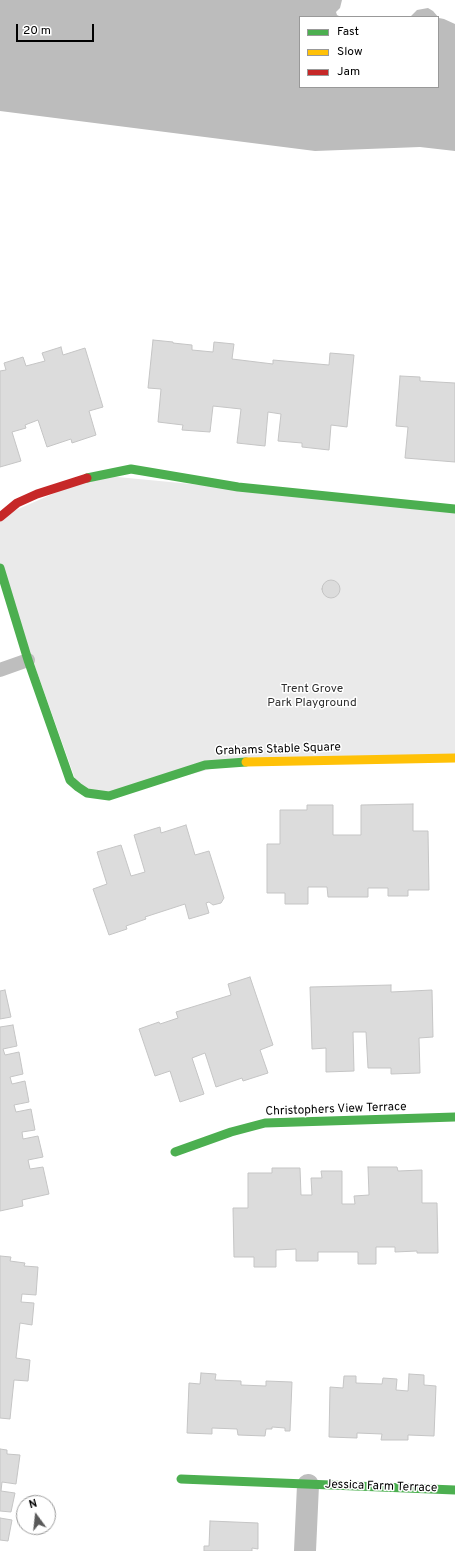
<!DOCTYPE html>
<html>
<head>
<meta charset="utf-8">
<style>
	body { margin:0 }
	#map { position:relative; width:455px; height:1551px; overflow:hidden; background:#fff; font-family:Overpass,sans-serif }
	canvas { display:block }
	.legend { position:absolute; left:299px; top:16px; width:140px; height:72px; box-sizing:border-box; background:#fff; border:1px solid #999; margin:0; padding:5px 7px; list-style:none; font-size:12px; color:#000 }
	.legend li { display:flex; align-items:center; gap:8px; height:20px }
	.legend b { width:20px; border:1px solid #999 }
	.north { position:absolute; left:16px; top:1495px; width:40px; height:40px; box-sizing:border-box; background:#fff; border:1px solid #999; border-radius:50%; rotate:345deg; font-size:11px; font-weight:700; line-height:16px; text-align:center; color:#000 }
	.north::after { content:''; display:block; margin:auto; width:14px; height:18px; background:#595959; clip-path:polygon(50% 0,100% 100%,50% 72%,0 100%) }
	.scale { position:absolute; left:16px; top:24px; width:78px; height:18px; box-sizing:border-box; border:2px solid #000; border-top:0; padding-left:5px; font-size:12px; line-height:14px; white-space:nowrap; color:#000; -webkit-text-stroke:3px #fff; paint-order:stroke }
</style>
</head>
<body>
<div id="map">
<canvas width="455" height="1551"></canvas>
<ul class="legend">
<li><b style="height:5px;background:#4caf50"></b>Fast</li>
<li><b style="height:5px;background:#ffc107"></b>Slow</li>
<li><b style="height:5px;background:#c62828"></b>Jam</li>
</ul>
<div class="north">N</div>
<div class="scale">20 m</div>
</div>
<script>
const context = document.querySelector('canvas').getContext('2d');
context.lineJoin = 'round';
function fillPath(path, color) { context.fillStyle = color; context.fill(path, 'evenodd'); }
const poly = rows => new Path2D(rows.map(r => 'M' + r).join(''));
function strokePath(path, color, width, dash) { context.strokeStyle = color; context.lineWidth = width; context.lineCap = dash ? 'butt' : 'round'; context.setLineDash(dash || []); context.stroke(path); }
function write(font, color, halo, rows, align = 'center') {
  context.font = font + ' Overpass,sans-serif'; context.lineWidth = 3; context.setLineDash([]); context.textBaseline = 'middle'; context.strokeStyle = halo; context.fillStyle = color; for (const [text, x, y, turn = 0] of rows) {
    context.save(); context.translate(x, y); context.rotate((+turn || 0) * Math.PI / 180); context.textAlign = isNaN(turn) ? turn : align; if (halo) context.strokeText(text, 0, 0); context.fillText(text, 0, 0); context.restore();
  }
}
fillPath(poly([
	[96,475,455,509,455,758,237,762,109,796,78,787,0,568,0,517]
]), '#eaeaea');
fillPath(poly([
	[0,0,342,0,340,8,336,12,337,15,341,17,300,17,300,87,438,87,438,17,410,17,417,10,428,8,433,11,439,18,444,19,455,24,455,151,420,147,315,151,0,111]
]), '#bcbcbc');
const building = poly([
	[153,340,173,342,173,343,192,345,192,350,213,352,214,342,234,344,232,359,273,364,273,360,329,365,330,353,354,355,347,427,331,425,329,450,302,447,302,443,278,441,281,414,268,412,265,446,237,443,241,409,213,406,210,432,182,430,183,425,158,422,161,389,148,388,153,340],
	[61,347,63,355,85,348,103,407,89,411,96,435,72,443,71,439,47,447,38,420,25,425,26,428,12,432,21,461,0,467,0,371,6,370,4,363,23,357,26,366,45,361,42,353,61,347],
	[400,376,420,377,420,381,455,383,455,462,405,458,408,427,396,426,400,376],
	'322 589a9 9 0 1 1 18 0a9 9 0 1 1-18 0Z',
	[413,804,413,831,428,831,429,890,408,890,408,896,388,896,388,888,368,888,368,897,328,897,327,887,308,887,308,904,285,904,285,893,267,893,267,844,280,844,280,810,307,810,307,805,333,805,333,835,361,835,361,805,413,804],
	[186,825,195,855,209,851,224,898,221,903,213,905,209,902,206,903,209,913,189,919,185,904,145,917,146,919,126,926,127,929,109,935,93,889,107,884,97,852,121,845,131,876,145,872,134,835,160,827,161,833,186,825],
	[250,977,273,1045,260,1050,268,1073,243,1081,242,1078,216,1087,205,1053,192,1058,204,1094,180,1102,170,1071,155,1076,139,1029,159,1022,160,1024,178,1018,176,1012,231,995,228,984,250,977],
	[391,985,391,992,432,990,433,1037,419,1038,420,1073,391,1074,391,1068,368,1068,366,1032,353,1032,354,1071,326,1072,326,1048,312,1049,310,987,391,985],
	[5,990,11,1017,0,1019,0,991,5,990],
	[13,1025,17,1046,3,1049,5,1055,19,1052,23,1074,10,1077,12,1084,25,1081,29,1102,14,1105,16,1112,31,1109,35,1130,22,1132,23,1139,38,1136,43,1157,28,1160,30,1169,43,1167,49,1194,22,1200,23,1206,0,1211,0,1027,13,1025],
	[368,1167,397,1167,398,1171,422,1170,422,1203,437,1203,438,1253,417,1253,417,1251,395,1252,395,1247,376,1247,376,1264,358,1264,358,1252,318,1252,318,1261,296,1261,296,1249,276,1250,276,1267,254,1267,254,1257,234,1257,233,1208,248,1208,248,1173,272,1173,272,1168,300,1168,301,1195,312,1195,311,1178,322,1178,321,1171,342,1171,342,1204,355,1204,354,1196,369,1195,368,1167],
	[0,1256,11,1257,10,1261,25,1263,24,1266,38,1267,36,1295,22,1294,21,1302,34,1303,32,1325,20,1323,16,1358,30,1360,28,1381,14,1380,10,1419,0,1418,0,1256],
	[201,1373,216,1374,215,1380,241,1381,241,1385,266,1386,266,1381,292,1382,290,1431,285,1431,285,1428,272,1427,272,1429,266,1429,265,1436,238,1435,237,1429,212,1428,212,1434,187,1433,189,1383,200,1384,201,1373],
	[409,1374,424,1375,424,1385,436,1386,434,1436,408,1435,408,1440,381,1440,382,1434,357,1433,357,1438,329,1437,330,1387,343,1388,344,1376,356,1376,356,1383,382,1384,383,1378,397,1379,396,1390,408,1391,409,1374],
	[0,1449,7,1450,7,1454,20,1455,16,1484,2,1482,1,1491,15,1493,11,1512,0,1511,0,1449],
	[0,1518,12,1520,8,1541,0,1540,0,1518],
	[210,1521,258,1523,258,1549,252,1548,252,1551,204,1551,204,1546,209,1546,210,1521]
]);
fillPath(building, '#dcdcdc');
strokePath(building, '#c5c5c5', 1);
strokePath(poly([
	[0,670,28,660]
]), '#bebebe', 14);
strokePath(poly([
	[305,1551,308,1485]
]), '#bebebe', 22);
strokePath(poly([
	[87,478,131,469,238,487,455,509],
	[0,568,28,660,70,780,78,787,87,793,109,796,205,765,246,762],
	[175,1152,231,1132,265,1123,455,1117],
	[181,1479,455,1490]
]), '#4caf50', 9);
strokePath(poly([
	[246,762,455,758]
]), '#ffc107', 9);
strokePath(poly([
	[0,517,17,503,37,494,87,478]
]), '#c62828', 9);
write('12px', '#2f2f2f', '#fff', [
	["Trent Grove",312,690],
	["Park Playground",312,704]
]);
write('12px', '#000', '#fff', [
	["Grahams Stable Square",278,750,-2],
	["Christophers View Terrace",336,1110,-2],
	["Jessica Farm Terrace",381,1487,2]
]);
</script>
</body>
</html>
